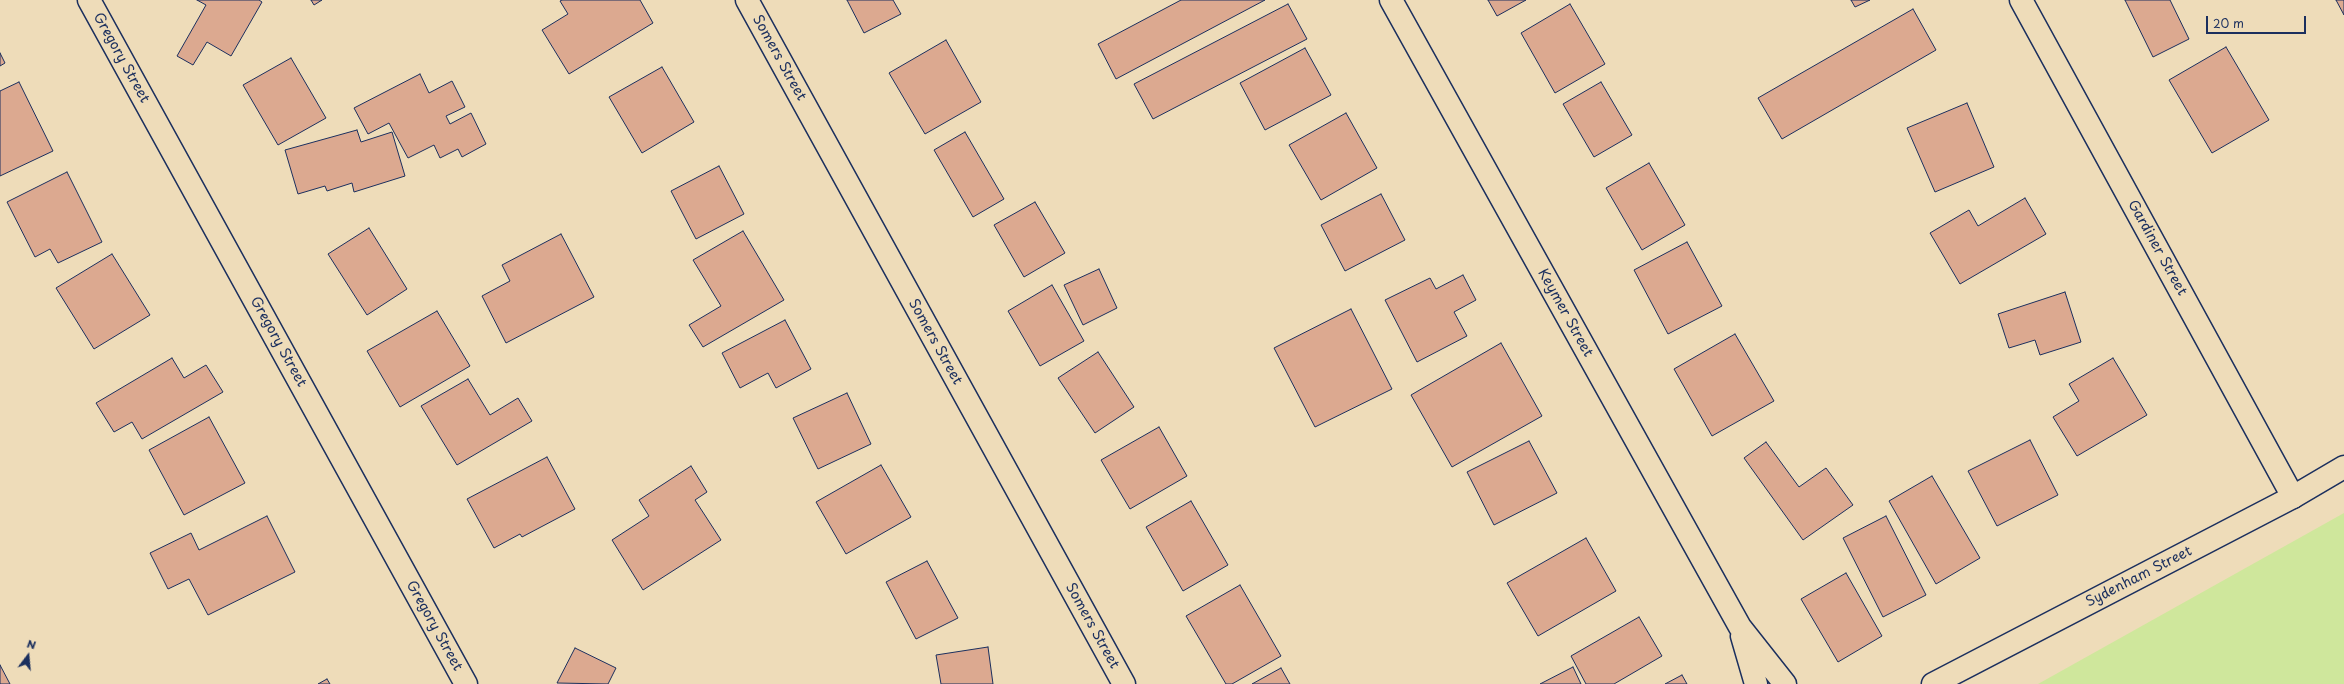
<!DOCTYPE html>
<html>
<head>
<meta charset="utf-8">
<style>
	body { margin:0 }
	#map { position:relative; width:2344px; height:684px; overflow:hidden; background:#eedcb9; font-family:"Playpen Sans",sans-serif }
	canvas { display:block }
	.north { position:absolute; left:8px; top:636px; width:40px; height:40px; -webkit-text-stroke:3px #eedcb9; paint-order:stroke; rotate:16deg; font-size:11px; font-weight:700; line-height:16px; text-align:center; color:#1b2f5e }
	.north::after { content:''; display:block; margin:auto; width:14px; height:18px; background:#1b2f5e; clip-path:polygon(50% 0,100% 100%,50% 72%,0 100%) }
	.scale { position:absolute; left:2206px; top:16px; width:100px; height:18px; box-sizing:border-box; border:2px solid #1b2f5e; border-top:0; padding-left:5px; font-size:12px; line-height:14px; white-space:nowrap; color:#1b2f5e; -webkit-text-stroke:3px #eedcb9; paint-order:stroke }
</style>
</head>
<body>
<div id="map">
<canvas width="2344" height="684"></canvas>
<div class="north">N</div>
<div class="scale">20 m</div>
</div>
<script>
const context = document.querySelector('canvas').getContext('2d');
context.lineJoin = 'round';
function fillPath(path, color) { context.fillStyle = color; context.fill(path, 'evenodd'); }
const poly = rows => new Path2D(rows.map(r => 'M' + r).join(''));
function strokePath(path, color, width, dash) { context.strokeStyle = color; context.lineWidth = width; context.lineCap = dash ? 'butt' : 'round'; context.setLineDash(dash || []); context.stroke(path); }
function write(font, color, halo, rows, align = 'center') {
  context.font = font + ' "Playpen Sans",sans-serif'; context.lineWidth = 3; context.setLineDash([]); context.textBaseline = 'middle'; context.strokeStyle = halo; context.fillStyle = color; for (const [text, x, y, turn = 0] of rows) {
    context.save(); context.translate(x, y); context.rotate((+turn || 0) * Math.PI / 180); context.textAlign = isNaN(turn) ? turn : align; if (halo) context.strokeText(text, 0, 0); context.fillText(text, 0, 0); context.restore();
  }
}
fillPath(poly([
	[2344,513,2344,684,2038,684]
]), '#cfe79c');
const building = poly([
	[197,0,259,0,262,2,231,56,207,42,193,65,177,56,206,5,197,0],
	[311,0,322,0,314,5,311,0],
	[562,0,640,0,653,23,569,74,542,30,568,14,560,1,562,0],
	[847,0,893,0,901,14,864,33,847,0],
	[1181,0,1265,0,1116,79,1098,44,1181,0],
	[1488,0,1526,0,1497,16,1488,0],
	[1851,0,1870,0,1855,7,1851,0],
	[2125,0,2170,0,2189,39,2153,57,2125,0],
	[2336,0,2344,0,2344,15,2336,0],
	[1288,4,1307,39,1153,119,1134,84,1288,4],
	[1570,4,1605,64,1555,93,1521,33,1570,4],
	[1913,9,1936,50,1782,139,1758,98,1913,9],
	[946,40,981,102,925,134,889,73,946,40],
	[2226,47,2269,120,2212,153,2169,80,2226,47],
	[1305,48,1331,95,1265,130,1240,83,1305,48],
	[0,53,5,63,0,66,0,53],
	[291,58,326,118,278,145,243,85,291,58],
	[662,67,694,122,642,153,609,97,662,67],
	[420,74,429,93,452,81,465,107,446,116,450,124,471,113,486,144,462,157,458,149,440,158,434,145,408,158,389,123,368,134,354,108,420,74],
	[19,82,53,151,0,176,0,91,19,82],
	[1601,82,1632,135,1594,157,1563,104,1601,82],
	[1967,103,1994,167,1935,192,1907,128,1967,103],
	[1346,113,1377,168,1321,200,1289,145,1346,113],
	[357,130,361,142,392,132,405,176,354,192,352,183,327,191,325,186,298,194,285,150,357,130],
	[965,132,1004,199,973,217,934,150,965,132],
	[1649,163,1685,225,1642,250,1606,188,1649,163],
	[719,166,744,214,696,239,671,191,719,166],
	[67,172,102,242,58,263,50,249,35,257,7,202,67,172],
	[1381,194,1405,240,1345,271,1321,225,1381,194],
	[2025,198,2046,234,1960,284,1930,233,1969,210,1978,226,2025,198],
	[1035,202,1065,253,1024,277,994,225,1035,202],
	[369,228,407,289,367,315,328,254,369,228],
	[743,231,784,300,703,347,689,325,721,306,693,260,743,231],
	[561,234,594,297,506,343,482,296,510,281,502,265,561,234],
	[1687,242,1722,306,1668,334,1634,270,1687,242],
	[112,254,150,315,94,349,56,288,112,254],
	[1099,269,1117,308,1083,325,1064,285,1099,269],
	[1463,275,1476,300,1454,312,1467,336,1417,362,1385,300,1430,278,1436,289,1463,275],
	[1052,285,1084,341,1040,366,1008,311,1052,285],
	[2065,292,2081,342,2040,355,2035,340,2009,348,1998,314,2065,292],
	[1351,309,1392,389,1315,427,1274,348,1351,309],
	[437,311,470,366,400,407,367,351,437,311],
	[785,320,811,369,776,388,768,373,740,388,722,353,785,320],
	[1735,334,1774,401,1712,436,1674,369,1735,334],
	[1501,343,1542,416,1452,467,1411,395,1501,343],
	[1098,352,1134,407,1095,433,1058,378,1098,352],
	[172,358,184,378,206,365,223,392,142,439,132,422,114,432,96,403,172,358],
	[2113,358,2147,415,2077,456,2053,417,2079,401,2069,384,2113,358],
	[468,379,490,415,518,398,532,421,457,465,421,406,468,379],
	[847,393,871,444,818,469,793,418,847,393],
	[209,417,245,483,184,515,149,450,209,417],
	[1159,427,1187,476,1130,509,1101,460,1159,427],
	[2030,440,2058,495,1997,526,1968,471,2030,440],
	[1529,441,1557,493,1494,525,1467,472,1529,441],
	[1766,442,1799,487,1826,468,1853,505,1803,540,1744,458,1766,442],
	[547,457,575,509,522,537,520,534,494,548,467,499,547,457],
	[881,465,911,517,846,554,816,502,881,465],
	[691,466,707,492,695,500,721,540,643,590,612,540,649,516,639,500,691,466],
	[1932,476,1980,558,1936,584,1889,501,1932,476],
	[1191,501,1228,565,1183,591,1146,527,1191,501],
	[267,516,295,572,208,615,189,579,168,589,150,553,191,533,199,550,267,516],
	[1886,516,1926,595,1883,617,1843,538,1886,516],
	[1586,538,1616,591,1538,636,1507,583,1586,538],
	[927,561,958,618,916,639,886,582,927,561],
	[1846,573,1882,636,1838,662,1801,599,1846,573],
	[1240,585,1281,656,1232,684,1226,684,1186,616,1240,585],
	[1639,617,1662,656,1614,684,1586,684,1571,656,1639,617],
	[988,647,993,684,941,684,936,655,988,647],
	[575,648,616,668,608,684,557,683,575,648],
	[0,665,10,684,0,684,0,665],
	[1573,667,1581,684,1540,684,1573,667],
	[1281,668,1290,684,1252,684,1281,668],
	[1682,675,1687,684,1665,684,1682,675],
	[327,679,330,684,318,684,327,679]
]);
fillPath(building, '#dca990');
strokePath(building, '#1b2f5e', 1);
const minor = poly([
	[89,0,466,684],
	[747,0,1124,684],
	[1391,0,1740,627,1785,684],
	[2021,0,2293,497],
	[1742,636,1756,684]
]);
const tertiary = poly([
	[1933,684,2293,497,2344,467]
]);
strokePath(minor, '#1b2f5e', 25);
strokePath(tertiary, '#1b2f5e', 25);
strokePath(minor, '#eedcb9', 22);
strokePath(tertiary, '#eedcb9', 22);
write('14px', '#1b2f5e', '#eedcb9', [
	["Gregory Street",121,58,61],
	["Somers Street",779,58,61],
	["Gardiner Street",2157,248,61],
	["Keymer Street",1565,313,61],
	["Gregory Street",278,342,61],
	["Somers Street",935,342,61],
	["Sydenham Street",2139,577,-27],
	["Gregory Street",434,626,61],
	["Somers Street",1092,626,61]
]);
</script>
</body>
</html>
